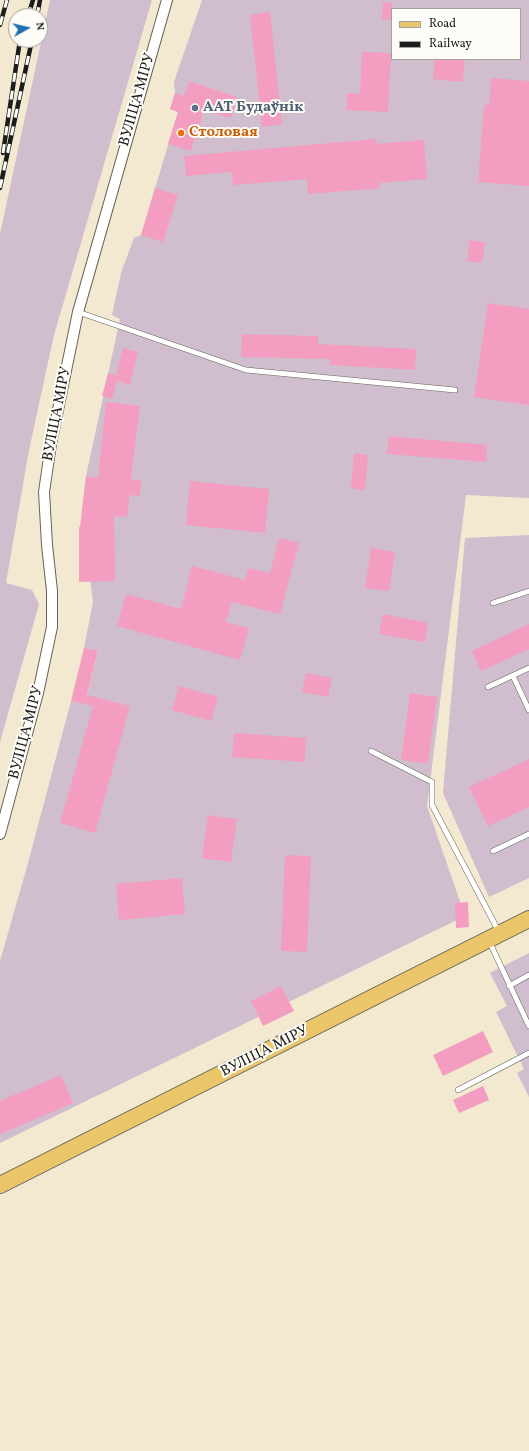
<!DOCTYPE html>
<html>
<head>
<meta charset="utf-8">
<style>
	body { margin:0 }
	#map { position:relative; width:529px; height:1451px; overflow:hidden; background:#f3e8d0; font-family:Vollkorn,serif }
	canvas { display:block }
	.legend { position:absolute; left:391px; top:8px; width:130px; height:52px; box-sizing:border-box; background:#fdfcf7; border:1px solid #a3a29f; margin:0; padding:5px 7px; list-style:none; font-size:12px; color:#1c1c1c }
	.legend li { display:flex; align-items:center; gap:8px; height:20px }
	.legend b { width:20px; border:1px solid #a3a29f }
	.north { position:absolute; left:8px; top:8px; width:40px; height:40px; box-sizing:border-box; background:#fdfcf7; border:1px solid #a3a29f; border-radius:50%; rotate:82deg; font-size:11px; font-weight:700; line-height:16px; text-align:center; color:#1c1c1c }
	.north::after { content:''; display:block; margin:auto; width:14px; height:18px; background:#1f6fb2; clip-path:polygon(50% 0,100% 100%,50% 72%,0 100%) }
</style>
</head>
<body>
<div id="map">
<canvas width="529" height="1451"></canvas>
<ul class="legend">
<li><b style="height:5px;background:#eac669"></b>Road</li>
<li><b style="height:5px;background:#1c1c1c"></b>Railway</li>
</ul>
<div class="north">N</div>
</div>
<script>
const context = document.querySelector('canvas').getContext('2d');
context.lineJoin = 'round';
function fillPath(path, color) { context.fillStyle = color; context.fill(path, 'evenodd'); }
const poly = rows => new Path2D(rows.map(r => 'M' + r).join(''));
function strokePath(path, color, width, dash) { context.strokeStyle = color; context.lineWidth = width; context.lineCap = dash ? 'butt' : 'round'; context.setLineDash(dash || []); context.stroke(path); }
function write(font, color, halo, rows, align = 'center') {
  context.font = font + ' Vollkorn,serif'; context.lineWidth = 4; context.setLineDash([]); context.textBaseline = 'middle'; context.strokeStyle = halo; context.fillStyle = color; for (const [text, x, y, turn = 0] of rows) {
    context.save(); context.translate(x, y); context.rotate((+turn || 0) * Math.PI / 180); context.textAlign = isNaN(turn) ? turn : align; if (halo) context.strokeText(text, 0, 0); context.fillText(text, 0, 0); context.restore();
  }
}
fillPath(poly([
	[50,0,152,0,54,335,29,450,6,583,32,590,39,604,0,742,0,234],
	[202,0,529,0,529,498,466,495,427,806,465,916,0,1143,0,961,28,863,71,701,85,704,98,652,84,648,93,602,82,512,86,476,120,319,112,315,121,273,134,238,141,235,178,112,170,109,175,93,174,82],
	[392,9,520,9,520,59,392,59],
	[529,535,529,878,489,897,443,793,465,538],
	[529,953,529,1097,517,1073,524,1069,496,1012,507,1006,490,973]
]), '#d0bdce');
fillPath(poly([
	[383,2,392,3,392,20,382,19],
	[270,12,282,124,262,127,250,15],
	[362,52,391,53,388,112,347,110,347,93,360,94],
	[435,59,465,59,463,82,433,79],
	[491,78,529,81,529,186,478,182,484,105,489,105],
	[189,81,237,97,231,118,204,110,191,151,168,144,178,112,170,109,175,93,184,96],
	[376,139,377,144,424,140,427,179,380,183,380,188,308,194,307,179,233,185,232,172,186,176,184,156],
	[155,188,178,195,163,242,141,235],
	[470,240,485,242,482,263,467,261],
	[488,303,529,309,529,405,474,397],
	[242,334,318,336,318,344,416,349,415,370,330,365,330,359,241,357],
	[123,348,138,352,130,385,117,381,112,399,102,396,108,373,116,375],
	[106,402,140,406,131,479,141,480,140,496,130,495,127,517,114,516,115,581,79,582,79,527,80,527,86,476,98,478],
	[389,436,487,445,486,462,387,454],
	[354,453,368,455,365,490,351,488],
	[190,481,269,489,265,533,186,525],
	[279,538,299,543,280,614,232,602,226,622,249,628,240,660,117,626,126,594,181,609,192,566,245,580,248,568,270,573],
	[371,548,395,552,389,591,365,588],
	[383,614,428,623,425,642,379,634],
	[529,624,529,649,481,671,472,651],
	[84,648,98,651,87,695,130,706,95,833,60,823,93,706,71,701],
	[306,673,332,678,328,697,302,692],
	[179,686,218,697,211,721,172,710],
	[410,693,437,697,428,764,401,760],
	[234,733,306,738,305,762,232,757],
	[529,759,529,807,488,826,469,787],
	[208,815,237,819,231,862,202,858],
	[285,855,311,856,307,952,281,951],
	[182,878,185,914,119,920,116,884],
	[468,902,469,927,456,928,455,903],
	[281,986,294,1011,263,1026,251,1001],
	[483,1031,493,1052,443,1076,433,1055],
	[61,1075,73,1103,0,1134,0,1101],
	[483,1086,489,1100,459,1113,453,1100]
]), '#f39ec0');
const service = poly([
	[78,312,246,370,455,390],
	[493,603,529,591],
	[513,676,529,710],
	[488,687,529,668],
	[371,751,432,782,432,805,499,932],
	[493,851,529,834],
	[489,941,529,1026],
	[509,986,529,975],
	[458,1090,529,1053]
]);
const minor = poly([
	[0,834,38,693,52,627,52,591,47,545,44,492,51,444,78,312,167,0]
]);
const primary = poly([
	[0,1185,529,919]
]);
strokePath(service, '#67635b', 6);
strokePath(minor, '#67635b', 12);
strokePath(primary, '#67635b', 18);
strokePath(service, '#fff', 5);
strokePath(minor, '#fff', 10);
strokePath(primary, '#eac669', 16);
const rail = poly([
	[28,16,33,0],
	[37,16,40,0],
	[0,25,7,0],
	[3,153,20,40],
	[0,188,32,40]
]);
strokePath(rail, '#1c1c1c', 4.5);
strokePath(rail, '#fdfcf7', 3, [9]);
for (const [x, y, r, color] of [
	[195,108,4,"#5c6f8a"],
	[181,133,4,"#e8710a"]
]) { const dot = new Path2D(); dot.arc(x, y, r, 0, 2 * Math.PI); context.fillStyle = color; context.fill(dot); strokePath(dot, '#fdfcf7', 1.5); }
write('15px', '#1c1c1c', '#fdfcf7', [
	["ВУЛІЦА МІРУ",138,100,-74],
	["ВУЛІЦА МІРУ",58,414,-79],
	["ВУЛІЦА МІРУ",27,733,-75],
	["ВУЛІЦА МІРУ",265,1052,-27]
]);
write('bold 15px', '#4e5e75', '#fdfcf7', [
	["ААТ Будаўнік",203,108]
], 'left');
write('bold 15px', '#c56008', '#fdfcf7', [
	["Столовая",189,133]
], 'left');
</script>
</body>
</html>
